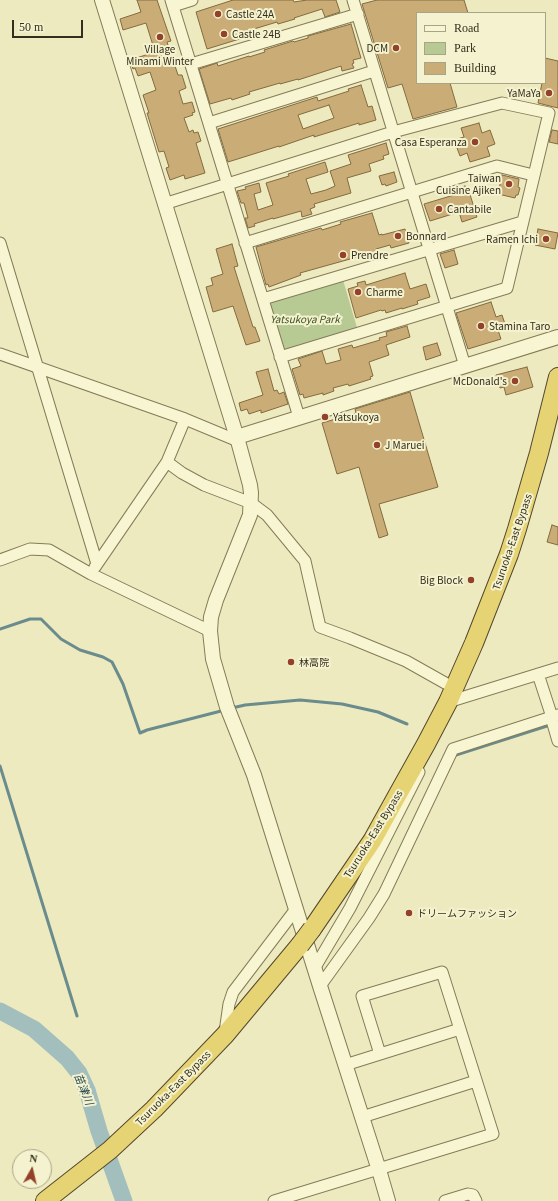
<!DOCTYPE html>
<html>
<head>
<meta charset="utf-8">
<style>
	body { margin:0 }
	#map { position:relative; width:558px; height:1201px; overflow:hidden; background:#edeac0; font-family:Georgia,serif }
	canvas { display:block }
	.legend { position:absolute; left:416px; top:12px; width:130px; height:72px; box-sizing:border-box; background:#f4f2cf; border:1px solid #a8a487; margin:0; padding:5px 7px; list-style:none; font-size:12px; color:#352e1c }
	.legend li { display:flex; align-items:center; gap:8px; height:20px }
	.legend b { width:20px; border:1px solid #a8a487 }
	.north { position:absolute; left:12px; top:1149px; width:40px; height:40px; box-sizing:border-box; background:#f4f2cf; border:1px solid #a8a487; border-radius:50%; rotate:8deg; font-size:11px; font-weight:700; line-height:16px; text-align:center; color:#352e1c }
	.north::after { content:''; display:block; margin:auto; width:14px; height:18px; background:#934129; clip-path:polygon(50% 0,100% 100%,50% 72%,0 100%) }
	.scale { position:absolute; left:12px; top:20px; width:71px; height:18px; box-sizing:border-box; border:2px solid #352e1c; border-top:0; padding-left:5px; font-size:12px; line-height:14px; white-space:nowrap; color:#352e1c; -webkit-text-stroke:3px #f4f2cf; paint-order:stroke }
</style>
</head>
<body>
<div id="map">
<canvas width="558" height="1201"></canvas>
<ul class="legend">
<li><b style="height:5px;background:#f8f6d2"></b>Road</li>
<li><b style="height:11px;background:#b7ca94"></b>Park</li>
<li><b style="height:11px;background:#caad76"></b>Building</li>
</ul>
<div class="north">N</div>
<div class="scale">50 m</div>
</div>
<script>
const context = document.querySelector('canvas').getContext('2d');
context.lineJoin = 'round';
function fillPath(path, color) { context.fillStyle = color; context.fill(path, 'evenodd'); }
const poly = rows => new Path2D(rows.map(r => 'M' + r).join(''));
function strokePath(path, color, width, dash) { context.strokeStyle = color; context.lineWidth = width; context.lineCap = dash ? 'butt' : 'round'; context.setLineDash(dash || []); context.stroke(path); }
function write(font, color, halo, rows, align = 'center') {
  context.font = font + ' Georgia,"Noto Sans JP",serif'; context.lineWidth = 4; context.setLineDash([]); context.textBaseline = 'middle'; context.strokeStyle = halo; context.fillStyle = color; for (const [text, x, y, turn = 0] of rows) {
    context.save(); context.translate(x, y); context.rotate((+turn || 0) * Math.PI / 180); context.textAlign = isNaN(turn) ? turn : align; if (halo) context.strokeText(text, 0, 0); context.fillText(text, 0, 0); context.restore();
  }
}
fillPath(poly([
	[343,280,358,331,290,351,281,347,269,308,272,301]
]), '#b7ca94');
strokePath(poly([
	[0,629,30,619,41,619,61,639,80,650,103,657,112,662,123,684,140,733,147,730,225,710],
	[232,708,245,705,300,700,342,704,378,712,407,724],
	[456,755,547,726],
	[0,766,77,1016]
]), '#6a8c8c', 3);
strokePath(poly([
	[0,1011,34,1029,67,1058,79,1073,87,1090,99,1131,124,1201]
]), '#a3bfbd', 17);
const building = poly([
	[137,0,157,0,171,41,167,42,178,75,182,75,186,88,179,91,183,104,192,102,195,112,192,113,193,115,184,118,189,132,193,130,194,133,198,132,201,141,196,143,205,173,185,179,184,175,170,180,166,168,169,167,164,151,159,152,147,113,149,113,143,95,156,90,150,72,138,76,135,68,133,69,130,60,155,52,146,23,123,30,120,19,141,12,137,0],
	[233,0,293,0,294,2,307,0,336,0,340,12,325,17,322,9,294,18,295,19,278,24,277,22,244,32,246,37,207,49,196,12,233,0],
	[377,0,464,0,468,13,417,13,417,83,450,83,457,107,413,119,402,84,388,88,362,4,377,0],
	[351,24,361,58,353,60,354,63,352,64,354,68,342,71,341,66,298,80,298,79,280,84,280,83,249,92,250,94,232,100,231,98,210,104,199,69,217,63,218,66,249,56,249,57,265,52,264,50,293,41,294,42,308,38,308,36,351,24],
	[545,58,558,61,558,108,538,103,542,83,545,83,545,58],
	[361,85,368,107,372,106,376,120,359,125,359,123,314,137,314,135,279,147,279,146,228,162,218,129,317,97,318,101,349,91,348,89,361,85],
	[329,105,334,118,303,129,298,115,329,105],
	[479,123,482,133,490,130,495,144,487,147,490,156,470,162,467,153,460,156,454,140,464,137,461,128,479,123],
	[552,130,558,131,558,144,549,142,552,130],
	[386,143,389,154,383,156,384,159,369,164,371,171,347,178,351,193,314,204,315,207,310,209,312,214,302,217,301,211,273,219,273,218,254,224,255,226,248,228,245,218,248,218,244,203,241,203,237,191,246,189,245,187,259,183,261,192,254,194,258,210,273,205,266,183,289,176,288,174,325,162,328,172,306,179,311,194,326,190,335,186,330,171,351,164,348,155,386,143],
	[394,172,397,182,386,186,385,184,382,185,379,176,394,172],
	[502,175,519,179,518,187,520,188,518,195,516,195,515,198,498,194,502,175],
	[465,186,466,189,468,188,477,217,462,222,459,212,430,221,424,204,454,195,452,190,465,186],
	[372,213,379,235,382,234,382,235,405,229,409,243,391,248,390,245,376,249,378,257,370,260,368,254,300,273,301,275,269,287,268,284,266,285,256,247,321,228,322,230,341,224,340,222,372,213],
	[538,229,558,233,555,249,535,245,538,229],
	[232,244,238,266,234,267,253,327,255,327,260,341,246,345,233,306,213,312,206,287,213,285,211,278,223,274,216,249,232,244],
	[454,250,458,264,445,268,440,254,454,250],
	[405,273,410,289,426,284,430,297,417,301,418,304,402,309,402,308,386,313,385,310,382,311,381,310,356,318,348,289,358,286,357,283,365,281,366,285,405,273],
	[491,302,496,317,502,315,505,324,497,327,501,339,468,349,456,313,491,302],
	[407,326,410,337,386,345,389,355,369,362,373,376,370,377,371,379,349,386,348,384,333,388,334,391,323,395,323,393,304,398,303,394,300,395,292,369,301,366,298,359,322,351,326,364,341,360,338,349,352,345,353,348,380,340,379,338,387,336,386,332,407,326],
	[437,343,441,355,426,360,423,347,437,343],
	[527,367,533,387,506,395,504,387,500,388,496,375,527,367],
	[268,369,274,391,277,390,279,394,284,392,288,404,261,413,261,410,249,414,247,409,241,411,239,403,263,395,256,372,268,369],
	[410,392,438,487,379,504,388,535,379,538,359,467,337,474,322,423,356,413,355,409,410,392],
	[552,525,558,527,558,545,547,542,552,525]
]);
fillPath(building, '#caad76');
strokePath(building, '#846a3e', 1);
const minor = poly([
	[171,0,299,417],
	[353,0,465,366],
	[173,6,192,0],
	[191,64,358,14],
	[209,123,374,71],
	[164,204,393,132,502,103,549,113,507,288,280,357],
	[0,243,97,564],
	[245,243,497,166,533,175],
	[263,299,522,222],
	[0,354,185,419,238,441],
	[167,462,182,473,204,485,251,503,267,515,305,561,320,627,350,638,406,661,454,688],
	[0,560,30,549,49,550,91,574,210,631],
	[95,567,167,462,185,419],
	[538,674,552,717],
	[448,702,558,668],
	[551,717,558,741],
	[314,969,350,908,419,772],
	[320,986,369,918,384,894,453,749,558,715],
	[225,1032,229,1004,233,992,296,909],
	[345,1065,460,1029],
	[362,1117,476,1081],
	[274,1201,493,1134,442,972,362,996,380,1054],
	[445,1201,468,1194,473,1195,476,1201]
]);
const tertiary = poly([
	[102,0,238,441,250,485,251,493,250,515,216,600,211,617,210,631,213,659,227,707,254,775,320,986,379,1170,388,1201],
	[237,437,558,337]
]);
const trunk = poly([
	[312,929,372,841,398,794,426,744,448,702,474,643,509,554,517,529,539,453,558,377],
	[45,1201,110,1150,154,1109,225,1035,300,945]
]);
strokePath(minor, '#857b58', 13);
strokePath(tertiary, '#857b58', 16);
strokePath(trunk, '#53472d', 20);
strokePath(minor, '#f8f6d2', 11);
strokePath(tertiary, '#f8f6d2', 14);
strokePath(trunk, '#e6d474', 18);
const trunkBridge = poly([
	[300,945,312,929]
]);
strokePath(trunkBridge, '#53472d', 20, []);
strokePath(trunkBridge, '#e6d474', 18);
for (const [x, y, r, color] of [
	[218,14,4,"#934129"],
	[224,34,4,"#934129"],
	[160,37,4,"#934129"],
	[396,48,4,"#934129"],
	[549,93,4,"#934129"],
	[475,142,4,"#934129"],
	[509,184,4,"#934129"],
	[439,209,4,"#934129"],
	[398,236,4,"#934129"],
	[546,239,4,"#934129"],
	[343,255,4,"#934129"],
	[358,292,4,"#934129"],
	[481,326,4,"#934129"],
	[515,381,4,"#934129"],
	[325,417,4,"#934129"],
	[377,445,4,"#934129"],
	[471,580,4,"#934129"],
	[291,662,4,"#934129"],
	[409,913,4,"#934129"]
]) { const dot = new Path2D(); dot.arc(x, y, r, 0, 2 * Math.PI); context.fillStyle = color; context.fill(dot); strokePath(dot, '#f4f2cf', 1.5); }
write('10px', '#352e1c', '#f4f2cf', [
	["Castle 24A",226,14],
	["Castle 24B",232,34],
	["DCM",388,48,"right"],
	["Village",160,49,"center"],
	["Minami Winter",160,61,"center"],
	["YaMaYa",541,93,"right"],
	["Casa Esperanza",467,142,"right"],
	["Taiwan",501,178,"right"],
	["Cuisine Ajiken",501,190,"right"],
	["Cantabile",447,209],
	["Bonnard",406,236],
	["Ramen Ichi",538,239,"right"],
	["Prendre",351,255],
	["Charme",366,292],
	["Stamina Taro",489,326],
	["McDonald's",507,381,"right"],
	["Yatsukoya",333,417],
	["J Maruei",385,445],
	["Big Block",463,580,"right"],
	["林高院",299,662],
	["ドリームファッション",417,913]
], 'left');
write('italic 10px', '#3b5123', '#f4f2cf', [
	["Yatsukoya Park",305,319]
]);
write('10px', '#352e1c', '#f4f2cf', [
	["Tsuruoka-East Bypass",512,542,-71],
	["Tsuruoka-East Bypass",373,834,-58],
	["Tsuruoka-East Bypass",173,1088,-45]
]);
write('italic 11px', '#2c4d55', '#f4f2cf', [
	["苗津川",84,1089,68]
]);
</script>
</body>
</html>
